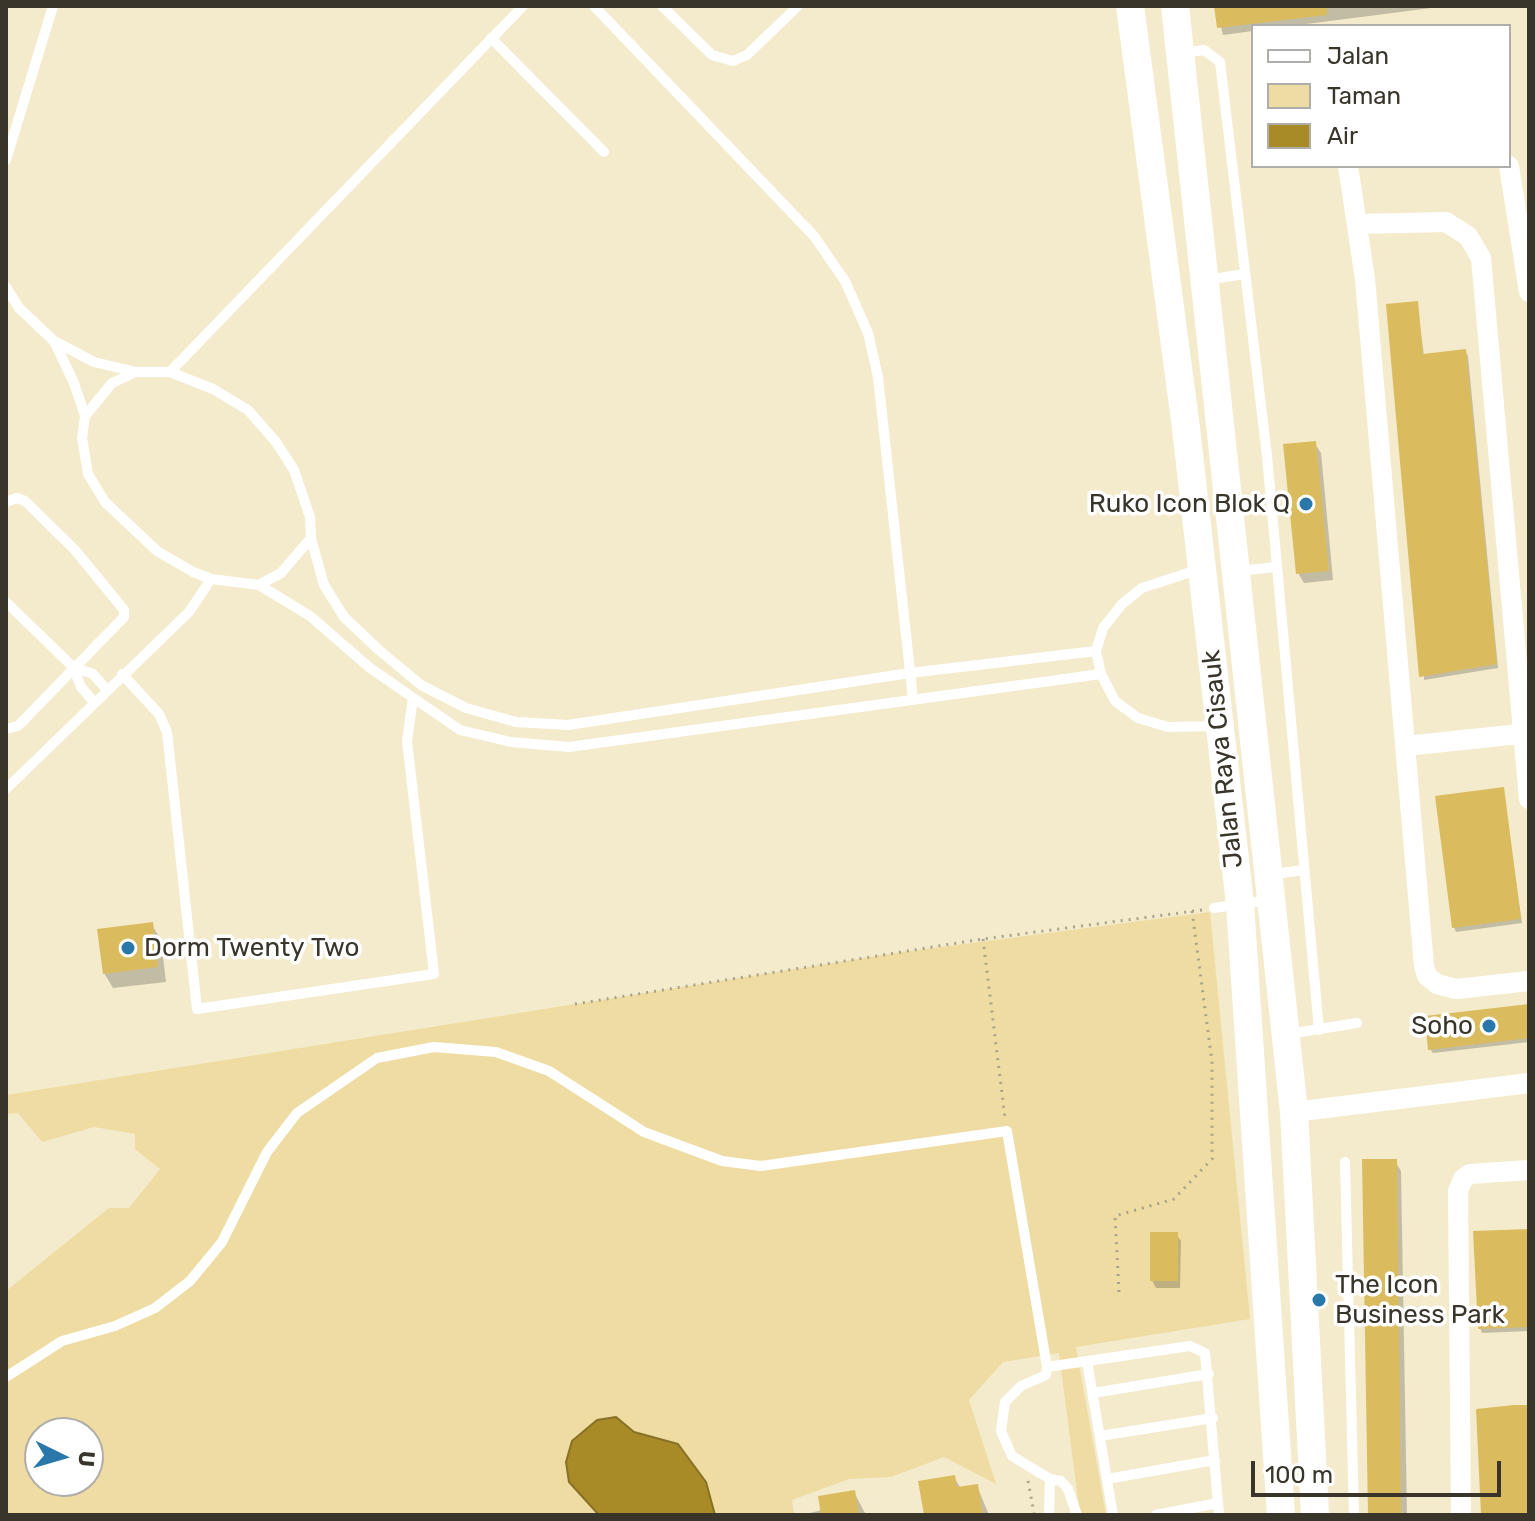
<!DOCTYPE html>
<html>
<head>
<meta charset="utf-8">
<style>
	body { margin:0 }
	#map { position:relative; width:1535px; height:1521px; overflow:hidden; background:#f4ebcd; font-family:Rubik,sans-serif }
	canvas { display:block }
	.frame { position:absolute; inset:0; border:8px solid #39352a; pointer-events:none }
	.legend { position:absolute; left:1251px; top:24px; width:260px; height:144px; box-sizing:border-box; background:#fff; border:2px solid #b0aeaa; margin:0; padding:10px 14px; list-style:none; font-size:24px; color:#39352a }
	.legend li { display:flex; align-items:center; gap:16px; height:40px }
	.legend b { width:40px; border:2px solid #b0aeaa }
	.north { position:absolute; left:24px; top:1417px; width:80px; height:80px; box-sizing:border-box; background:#fff; border:2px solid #b0aeaa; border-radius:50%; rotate:95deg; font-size:22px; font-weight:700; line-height:32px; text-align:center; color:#39352a }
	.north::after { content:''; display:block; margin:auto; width:28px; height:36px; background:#2a77aa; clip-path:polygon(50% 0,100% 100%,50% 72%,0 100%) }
	.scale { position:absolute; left:1251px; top:1461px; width:250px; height:36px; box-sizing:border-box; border:4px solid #39352a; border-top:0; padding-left:10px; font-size:24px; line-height:28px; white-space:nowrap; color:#39352a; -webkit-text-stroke:6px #fff; paint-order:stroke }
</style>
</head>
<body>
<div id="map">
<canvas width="1535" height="1521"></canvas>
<div class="frame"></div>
<ul class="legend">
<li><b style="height:10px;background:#fff"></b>Jalan</li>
<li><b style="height:22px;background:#efdca2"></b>Taman</li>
<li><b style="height:22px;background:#a88b26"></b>Air</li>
</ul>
<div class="north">U</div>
<div class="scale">100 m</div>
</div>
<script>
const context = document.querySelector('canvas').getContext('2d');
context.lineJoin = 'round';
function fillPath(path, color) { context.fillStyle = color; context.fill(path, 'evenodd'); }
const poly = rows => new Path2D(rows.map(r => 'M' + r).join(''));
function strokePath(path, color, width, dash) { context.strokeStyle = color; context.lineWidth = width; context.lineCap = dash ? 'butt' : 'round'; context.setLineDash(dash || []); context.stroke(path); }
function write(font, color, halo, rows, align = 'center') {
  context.font = font + ' Rubik,sans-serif'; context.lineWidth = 7; context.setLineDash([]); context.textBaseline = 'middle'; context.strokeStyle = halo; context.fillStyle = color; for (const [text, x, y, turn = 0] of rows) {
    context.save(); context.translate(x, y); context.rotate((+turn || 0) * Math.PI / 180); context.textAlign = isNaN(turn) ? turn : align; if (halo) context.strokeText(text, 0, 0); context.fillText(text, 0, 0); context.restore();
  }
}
fillPath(poly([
	[1210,912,1250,1319,1076,1347,1106,1515,1080,1515,1059,1353,1003,1362,969,1400,996,1484,944,1457,891,1477,849,1479,792,1500,794,1515,6,1515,6,1291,109,1208,129,1208,160,1169,135,1149,135,1134,94,1127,42,1142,18,1113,6,1114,6,1095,895,953],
	[40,1433,88,1433,88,1481,40,1481]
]), '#efdca2');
const water = poly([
	[616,1417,634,1432,678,1444,706,1482,715,1515,599,1515,569,1482,566,1462,572,1441,597,1420,616,1417]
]);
fillPath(water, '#a88b26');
strokePath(water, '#877127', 2);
fillPath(poly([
	[1216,6,1447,6,1291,26,1253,26,1253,31,1223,35],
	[1417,303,1424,356,1465,351,1468,356,1498,668,1424,680],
	[1315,444,1321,453,1333,580,1304,583,1298,573],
	[1503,789,1522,923,1456,932,1454,927],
	[152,925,161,940,166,982,113,988,104,973],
	[1529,1006,1529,1042,1433,1053,1430,1049],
	[1395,1161,1401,1171,1407,1515,1370,1515],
	[1529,1231,1529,1331,1482,1333,1480,1328],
	[1176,1234,1181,1241,1180,1288,1156,1288,1152,1280],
	[954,1477,961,1489,977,1486,989,1515,926,1515],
	[854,1492,866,1515,802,1515,822,1510]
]), '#0003');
fillPath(poly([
	[1214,6,1327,6,1327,15,1217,28],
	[1418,301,1423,354,1466,349,1497,664,1419,677,1386,304],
	[1316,441,1329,571,1296,574,1283,444],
	[1504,787,1521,919,1452,928,1435,796],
	[153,922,158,967,103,974,97,929],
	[1529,1004,1529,1038,1428,1050,1425,1016],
	[1362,1159,1397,1159,1401,1515,1368,1515],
	[1529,1229,1529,1327,1478,1329,1473,1231],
	[1150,1232,1178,1232,1178,1281,1150,1281],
	[1514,1405,1529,1405,1529,1515,1481,1515,1476,1409],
	[955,1475,957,1487,978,1484,983,1515,924,1515,918,1481],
	[855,1490,859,1515,821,1515,818,1496]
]), '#dabc5e');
strokePath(poly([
	[983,939,1005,1118],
	[575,1004,983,939,1202,910],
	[1119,1292,1115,1216,1174,1199,1212,1159,1212,1062,1192,911],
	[1028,1481,1034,1513]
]), '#a9a28c', 3, [2, 6]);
strokePath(poly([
	[594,6,814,236,845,281,868,333,878,377,913,699],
	[662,6,712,55,733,61,747,55,798,6],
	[491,38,604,152],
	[1182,53,1204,50,1220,62,1267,456,1319,1030],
	[6,160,53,6],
	[1207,280,1244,274],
	[6,287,19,308,54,341,94,362,136,372],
	[54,341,74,383,85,416],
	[136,372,170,372,213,389,248,410,276,442,294,470,310,517,311,538,281,573,259,585,211,579,193,572,157,551,105,502,88,474,82,438,85,416,112,383,136,372],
	[170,372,523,6],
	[6,502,17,498,25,501,75,550,124,610,124,617,18,726,6,729],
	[311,538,324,585,344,617,379,650,421,685,466,708,516,722,568,725,910,673,1096,651],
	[1200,569,1142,588,1122,604,1103,628,1096,651,1101,674,1115,701,1138,718,1168,727,1217,726],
	[1238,571,1276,567],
	[259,585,310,616,370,668,460,730,511,742,569,747,1101,674],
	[6,602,73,667,93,674,107,690],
	[73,667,81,687,94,702],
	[122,674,159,714,167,732,197,1009,434,974,407,741,413,698],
	[6,789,189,612,211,579],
	[1269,875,1303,870],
	[1214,908,1270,900],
	[1288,1034,1357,1023],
	[1345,1162,1354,1515],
	[1087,1361,1113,1515],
	[1047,1367,1190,1346,1205,1353,1219,1515],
	[6,1377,62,1341,115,1326,155,1308,190,1281,222,1242,267,1152,297,1113,377,1058,434,1047,496,1052,549,1071,644,1132,722,1161,761,1166,1007,1131,1047,1367,1046,1375,1021,1386,1005,1402,1001,1431,1012,1456,1050,1479,1061,1481,1068,1489,1077,1515],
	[1093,1393,1209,1374],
	[1100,1436,1213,1418],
	[1107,1479,1215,1460],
	[1049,1515,1050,1479],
	[1156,1515,1218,1503]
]), '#fff', 10);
strokePath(poly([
	[1348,166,1365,279,1424,966,1427,976,1437,984,1456,989,1529,981],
	[1509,166,1529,292],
	[1359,224,1446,222,1468,236,1481,258,1529,799],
	[1406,746,1529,733],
	[1294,1112,1529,1083],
	[1461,1515,1458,1191,1463,1179,1470,1174,1529,1170]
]), '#fff', 20);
strokePath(poly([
	[1130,6,1186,428,1240,904,1281,1515],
	[1175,6,1294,1112,1315,1515]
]), '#fff', 28);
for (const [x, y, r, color] of [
	[1306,504,8,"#2a77aa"],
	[128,948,8,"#2a77aa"],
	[1489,1026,8,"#2a77aa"],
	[1319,1300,8,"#2a77aa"]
]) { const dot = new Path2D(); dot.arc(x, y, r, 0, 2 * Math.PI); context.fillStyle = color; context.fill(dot); strokePath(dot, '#fff', 3); }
write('26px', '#39352a', '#fff', [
	["Ruko Icon Blok Q",1290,504],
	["Dorm Twenty Two",144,948,"left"],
	["Soho",1473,1026],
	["The Icon",1335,1285,"left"],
	["Business Park",1335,1315,"left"]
], 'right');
write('26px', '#39352a', '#fff', [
	["Jalan Raya Cisauk",1223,759,-96]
]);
</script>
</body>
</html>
